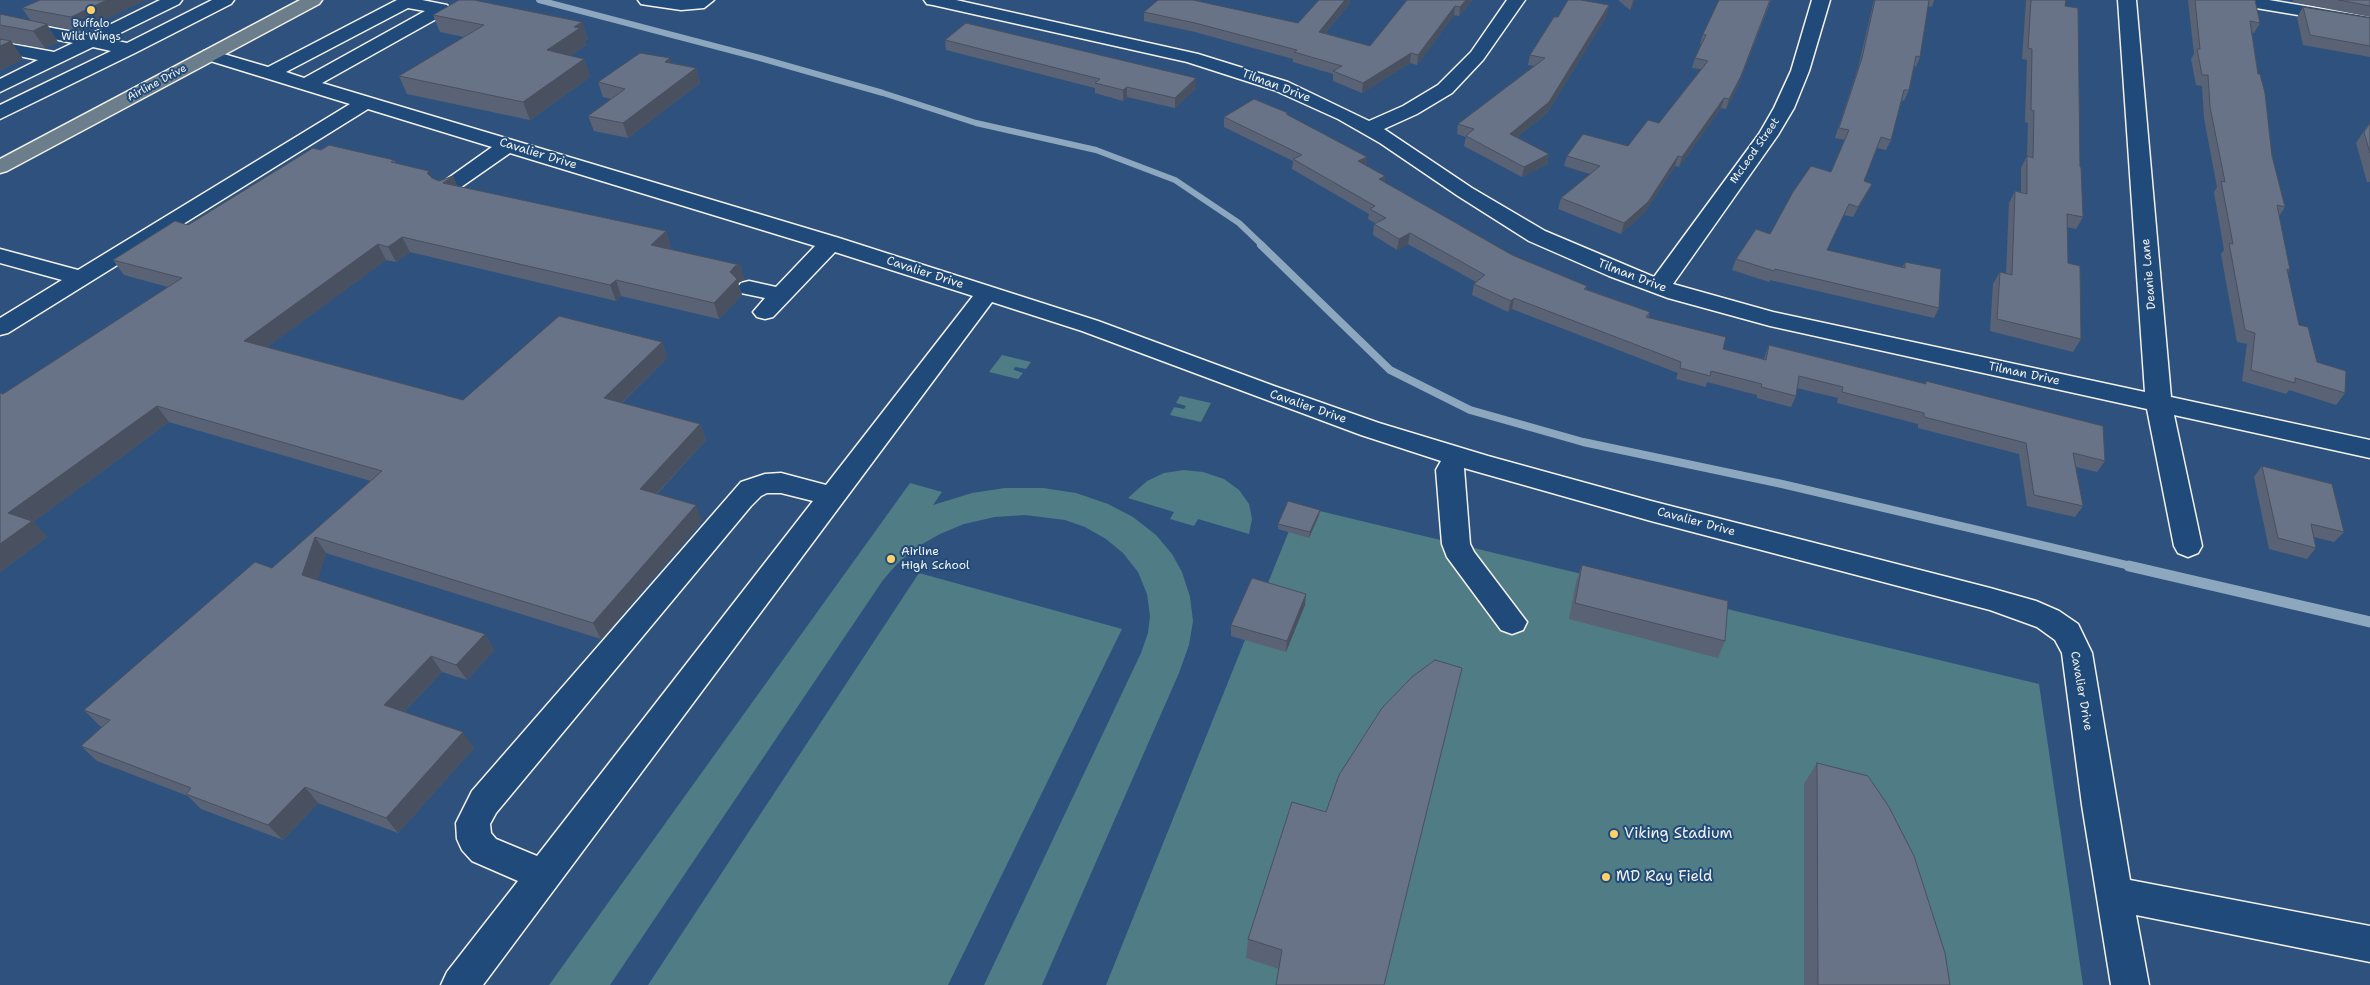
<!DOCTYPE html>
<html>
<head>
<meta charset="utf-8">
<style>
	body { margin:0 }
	canvas { display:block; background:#2e527d }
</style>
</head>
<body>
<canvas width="2370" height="985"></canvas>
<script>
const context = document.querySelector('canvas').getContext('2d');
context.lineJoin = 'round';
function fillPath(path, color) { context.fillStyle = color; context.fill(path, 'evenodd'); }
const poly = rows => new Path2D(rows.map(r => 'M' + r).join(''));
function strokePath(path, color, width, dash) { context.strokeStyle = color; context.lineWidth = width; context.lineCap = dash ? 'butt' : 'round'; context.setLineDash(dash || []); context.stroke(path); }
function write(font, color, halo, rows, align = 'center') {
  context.font = font + ' "Shantell Sans",sans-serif'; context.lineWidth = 4; context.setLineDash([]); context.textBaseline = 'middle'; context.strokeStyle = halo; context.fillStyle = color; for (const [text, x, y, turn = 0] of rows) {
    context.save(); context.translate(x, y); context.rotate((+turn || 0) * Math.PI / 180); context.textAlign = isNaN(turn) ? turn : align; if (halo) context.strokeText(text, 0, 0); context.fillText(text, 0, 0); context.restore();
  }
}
fillPath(poly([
	[1002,355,1031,362,1026,369,1016,367,1014,368,1014,370,1023,373,1018,379,989,372],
	[1180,396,1211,403,1201,422,1170,415,1174,407,1184,409,1186,406,1176,403],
	[1184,470,1203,472,1224,479,1239,490,1249,504,1252,519,1249,534,1198,519,1194,526,1170,519,1174,512,1128,498,1147,481,1164,473],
	[910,483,942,492,933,505,972,493,1005,488,1043,488,1076,493,1108,504,1133,517,1156,535,1172,554,1182,572,1190,597,1193,621,1189,645,1179,673,1042,985,984,985,1141,653,1148,633,1150,616,1147,594,1138,572,1123,553,1106,539,1085,527,1065,520,1025,515,995,517,964,524,940,534,917,547,897,564,883,580,610,985,549,985],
	[1299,506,2039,684,2083,985,1106,985],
	[919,573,1122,629,948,985,648,985]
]), '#4f7c85');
strokePath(poly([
	[539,0,760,58,883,93,976,123,1096,150,1175,180,1239,223,1263,246]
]), '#8ca7be', 6);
strokePath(poly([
	[1261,245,1390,370,1470,410,1583,442,1782,484,2135,567]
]), '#8ca7be', 8);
strokePath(poly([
	[2129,566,2370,622]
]), '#8ca7be', 11);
const minor = poly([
	[160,0,182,0,179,4,108,39,127,43,212,0,234,0,231,4,135,53,0,119,0,105,111,51,93,47,0,92,0,79,38,60,0,52,0,42,54,52,73,43,0,28,0,18,89,35,160,0],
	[397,0,422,0,447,5,450,9,447,13,322,83,839,238,1098,321,1274,386,1379,423,1488,456,1651,501,1990,588,2036,601,2059,611,2078,624,2092,653,2130,880,2370,926,2370,962,2136,915,2149,985,2111,985,2082,805,2062,653,2055,640,2037,627,1990,610,1651,521,1464,468,1470,544,1474,552,1527,622,1523,630,1512,634,1501,630,1447,557,1442,544,1436,470,1441,461,1361,435,1082,331,992,302,483,985,441,985,447,972,518,881,472,861,462,850,457,839,456,823,472,791,741,482,765,474,781,473,826,485,973,296,835,252,773,317,765,319,757,317,753,312,765,298,741,293,737,288,741,283,749,281,776,287,815,246,510,153,454,192,447,194,440,192,436,188,440,184,492,147,368,109,8,333,0,335,0,318,62,280,0,263,0,249,78,270,350,104,204,59,201,55,204,51,210,50,268,67,397,0],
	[408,8,425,11,304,78,286,72,408,8],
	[767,493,781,493,813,501,537,856,496,839,491,833,490,824,496,813,751,506,761,496,767,493],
	[638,0,714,0,704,8,681,10,647,5,641,4,638,0],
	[924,0,956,0,1198,54,1288,82,1369,121,1403,106,1438,85,1471,52,1507,0,1525,0,1483,60,1452,93,1417,114,1384,129,1472,188,1545,231,1654,277,1759,134,1774,108,1791,71,1812,0,1830,0,1809,71,1794,108,1778,135,1673,284,1773,312,2145,392,2118,0,2136,0,2171,397,2370,440,2370,458,2174,415,2202,546,2198,553,2188,557,2178,553,2174,546,2147,409,1770,326,1668,298,1609,276,1529,241,1458,196,1380,143,1338,119,1274,90,1187,62,933,5,927,4,924,0],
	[2229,0,2269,0,2370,17,2370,27,2232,4,2229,0]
]);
const major = poly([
	[300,0,322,0,319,4,7,171,0,173,0,159,300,0]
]);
strokePath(minor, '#f4f1e8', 3);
strokePath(major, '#f4f1e8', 3);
fillPath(minor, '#1f4a7a');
fillPath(major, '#6c7d8b');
fillPath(poly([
	[145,0,80,31,47,25,58,42,45,48,12,43,23,59,0,70,0,14,31,21,22,8],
	[1407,0,1472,0,1459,16,1454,15,1417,65,1410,63,1362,93,1333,81,1333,74,1293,62,1293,59,1195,32,1144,21,1144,12,1298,23,1350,3,1325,33,1370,46],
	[1618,0,1635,0,1630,10],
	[1719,0,1771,0,1738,86,1726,109,1721,108,1679,167,1675,166,1645,212,1621,234,1558,209,1561,198,1590,174,1564,166,1567,156,1628,146,1659,123,1701,69,1692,68,1695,58,1701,44,1700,44,1703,34],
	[1874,0,1934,0,1932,7,1928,6,1920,57,1916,67,1914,66,1909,90,1904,101,1902,100,1891,140,1886,150,1877,148,1864,181,1872,184,1867,194,1853,217,1844,215,1827,250,1902,268,1905,262,1939,308,1934,318,1770,280,1769,282,1732,270,1736,259,1770,234,1831,172,1845,140,1835,138,1858,68],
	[2026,0,2066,0,2065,6,2080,167,2083,217,2076,229,2067,227,2068,263,2081,339,2073,352,1990,331,1993,284,2000,272,2006,274,2009,203,2015,191,2021,192,2021,168,2027,156,2028,123,2025,122,2027,60,2022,59],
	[2188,0,2255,0,2260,23,2254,33,2251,32,2258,74,2272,156,2285,207,2279,216,2290,270,2287,273,2299,325,2317,362,2345,393,2336,405,2289,390,2286,394,2242,381,2247,344,2237,342,2221,254,2224,250,2214,192,2217,187,2204,118,2202,86,2196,85,2191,59,2194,54],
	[2293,0,2370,0,2370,17,2293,2],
	[1609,5,1607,15,1547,113,1517,137,1549,154,1547,164,1522,177,1464,146,1466,137,1457,134,1458,124,1534,66,1528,65,1530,55,1558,17],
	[2303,7,2370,18,2370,57,2303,45,2297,17],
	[433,15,582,22,588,39,584,41,586,45,570,56,584,59,590,77,530,120,407,94,399,76,464,37,440,32],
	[945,40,1196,88,1175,108,1127,97,1123,101,1095,93,1095,88,946,50],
	[671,63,696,68,700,83,628,138,594,131,588,116,611,99,603,97,598,82],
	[1288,113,1288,115,1367,157,1366,166,1385,176,1384,182,1512,255,1587,286,1586,289,1650,312,1648,318,1723,349,1764,359,1769,345,1925,384,1926,381,2105,461,2097,472,2076,467,2083,506,2075,517,2027,506,2019,454,1918,428,1918,424,1837,403,1838,398,1797,388,1796,396,1791,407,1757,398,1757,395,1707,382,1706,387,1676,379,1678,373,1512,309,1508,312,1472,295,1474,284,1476,282,1408,244,1397,250,1373,235,1374,224,1375,223,1368,219,1369,214,1292,169,1293,161,1224,127,1224,117],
	[2370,122,2370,182,2367,182,2356,143],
	[394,160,396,163,439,181,453,176,457,186,666,231,671,247,669,249,740,265,744,280,738,283,742,295,719,319,621,296,616,301,410,252,396,262,386,260,267,347,463,400,662,342,667,358,622,403,700,424,706,440,657,494,702,521,601,639,326,553,317,580,485,634,494,650,467,680,442,672,404,712,474,748,398,833,318,803,283,840,201,809,188,796,97,761,81,746,102,727,100,726,84,710,272,568,371,481,169,422,33,522,47,537,0,572,3,394,168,287,124,275,113,260,188,225],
	[2262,466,2344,532,2334,542,2314,537,2316,548,2307,559,2269,549,2254,477],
	[1320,510,1319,515,1309,538,1278,529,1278,524],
	[1582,565,1725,641,1718,658,1569,619,1576,582],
	[1305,605,1286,652,1231,636,1231,625],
	[1817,763,1950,985,1804,985,1804,784],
	[1326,812,1279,969,1246,958,1248,939]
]), '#596375');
fillPath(poly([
	[107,0,145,0,80,31,71,17],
	[1345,0,1350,0,1350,3,1318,41,1319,32],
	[1466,0,1472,0,1459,16,1460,7],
	[1633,0,1635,0,1630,10,1633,1],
	[1770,0,1738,86,1726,109,1729,99],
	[1609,5,1607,15,1547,113,1508,144,1510,134],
	[1455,6,1454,15,1417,65,1418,55],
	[582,22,588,39,584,41,586,45,553,68,547,50,574,27],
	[47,24,58,42,45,48,33,31],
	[11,41,23,59,0,70,0,46],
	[1411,53,1410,63,1362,93,1363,83],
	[670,58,674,73,665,62],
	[584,59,590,77,530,120,523,102],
	[696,68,700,83,628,138,623,123],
	[1196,78,1196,88,1175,108,1175,98],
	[1127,87,1127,97,1123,101,1123,90],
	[1724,98,1721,108,1679,167,1682,157],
	[1549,154,1547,164,1522,177,1524,167],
	[1678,156,1675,166,1645,212,1621,234,1624,223],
	[1367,157,1366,167,1358,161],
	[429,171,436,186,427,173],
	[453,176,460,191,443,183],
	[1385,176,1384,186,1379,179],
	[1872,184,1867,194,1853,217,1858,207],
	[666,231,671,247,657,260,651,245],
	[1410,233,1408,244,1397,250,1399,239],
	[402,237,410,252,396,262,388,247],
	[378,244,386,260,254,357,244,341],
	[740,265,744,280,738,283,742,295,719,319,714,303,730,272,735,266],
	[616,280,621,296,616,301,610,285],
	[1514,298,1512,309,1508,312,1511,301],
	[662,342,667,358,610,414,604,398],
	[157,406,169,422,33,522,47,537,0,572,0,544,8,513],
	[700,424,706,440,646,505,640,489],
	[696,505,702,521,601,639,593,623],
	[1320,510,1319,515,1309,538,1310,532],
	[315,537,326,553,314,591,302,575],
	[1306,594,1305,605,1286,652,1287,641],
	[485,634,494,650,467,680,456,665],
	[431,656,442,672,396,720,384,705],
	[463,732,474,748,398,833,386,818],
	[305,787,318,803,283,840,268,825]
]), '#49505f');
const building = poly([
	[40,0,107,0,71,17,22,8,40,0],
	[459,0,474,0,582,22,574,27,580,28,547,50,584,59,523,102,399,76,484,25,433,15,459,0],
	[1158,0,1193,0,1298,23,1319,0,1345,0,1319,32,1370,46,1407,0,1466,0,1460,7,1455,6,1418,55,1411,53,1363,83,1333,71,1342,66,1294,52,1297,50,1195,23,1144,12,1158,0],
	[1568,0,1581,0,1609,5,1549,102,1510,134,1549,154,1524,167,1466,136,1474,129,1458,124,1545,58,1530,55,1554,17,1558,17,1568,0],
	[1719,0,1770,0,1741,76,1729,99,1724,98,1682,157,1678,156,1648,202,1624,223,1561,198,1600,166,1567,156,1583,134,1628,146,1648,120,1659,123,1708,61,1695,58,1706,35,1703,34,1719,0],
	[1875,0,1929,0,1920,57,1916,56,1909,90,1904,90,1891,140,1881,137,1864,181,1872,184,1858,207,1849,204,1827,250,1905,268,1905,262,1941,269,1939,308,1775,269,1774,271,1736,259,1756,229,1770,234,1793,192,1811,166,1831,172,1849,130,1839,128,1862,58,1875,0],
	[2031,0,2066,0,2065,6,2078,8,2080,167,2081,167,2083,217,2067,214,2068,263,2080,266,2081,339,1997,319,2000,272,2012,275,2015,191,2027,194,2027,156,2033,158,2034,111,2031,110,2032,49,2028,48,2031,0],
	[2195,0,2255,0,2260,23,2250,21,2258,74,2260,74,2265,93,2272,156,2285,207,2277,205,2290,270,2287,269,2299,325,2308,327,2317,362,2346,371,2345,393,2295,378,2295,383,2251,370,2255,333,2245,330,2229,243,2233,244,2221,181,2225,182,2210,107,2208,75,2202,75,2197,49,2200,49,2195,0],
	[2339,0,2370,0,2370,6,2339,0],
	[2303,7,2370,18,2370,46,2310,35,2303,7],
	[0,14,47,24,33,31,0,25,0,14],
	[966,23,1196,78,1175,98,1127,87,1123,90,1095,83,1100,79,945,40,966,23],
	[0,39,11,41,0,46,0,39],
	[640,53,670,58,665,62,696,68,623,123,588,116,625,89,598,82,640,53],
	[1254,99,1288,113,1286,114,1367,157,1358,161,1385,176,1379,179,1512,255,1587,286,1584,289,1650,312,1646,317,1726,337,1723,349,1766,360,1769,345,1926,384,1926,381,2103,426,2105,461,2073,453,2083,506,2034,495,2026,443,1924,417,1924,413,1842,392,1843,387,1799,376,1796,396,1761,387,1762,384,1711,371,1710,376,1680,368,1681,362,1514,298,1511,301,1474,284,1485,275,1410,233,1399,239,1374,224,1386,218,1370,209,1375,206,1293,159,1302,155,1224,117,1254,99],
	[2370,123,2370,153,2364,132,2370,123],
	[329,145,394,160,391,162,429,171,427,173,432,178,439,181,453,176,443,183,666,231,651,245,740,265,735,266,730,272,737,279,714,303,616,280,610,285,402,237,388,247,378,244,244,341,463,400,559,316,662,342,604,398,700,424,640,489,696,505,593,623,315,537,302,575,485,634,456,665,431,656,384,705,463,732,386,818,305,787,268,825,186,794,191,788,81,746,110,720,84,710,255,562,272,568,382,471,157,406,8,513,32,521,0,544,0,393,3,394,182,278,113,260,175,221,188,225,313,148,321,150,329,145],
	[2262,466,2332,484,2344,532,2311,524,2316,548,2278,538,2262,466],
	[1288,501,1320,510,1310,532,1278,524,1288,501],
	[1582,565,1728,601,1725,641,1575,603,1582,565],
	[1252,578,1306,594,1287,641,1231,625,1252,578],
	[1435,660,1462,668,1384,985,1276,985,1282,950,1248,939,1292,802,1326,812,1339,775,1382,708,1412,677,1435,660],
	[1817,763,1868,776,1889,807,1914,856,1945,953,1950,985,1818,985,1817,763]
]);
fillPath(building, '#687388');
strokePath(building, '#49505f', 1);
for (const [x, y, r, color] of [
	[91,10,5,"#ffd166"],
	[891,559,5,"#ffd166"],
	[1614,834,5,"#ffd166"],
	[1606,877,5,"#ffd166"]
]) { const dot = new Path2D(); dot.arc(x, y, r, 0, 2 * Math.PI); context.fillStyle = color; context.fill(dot); strokePath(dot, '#1f4a7a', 2); }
write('11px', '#f4f1e8', '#1f4a7a', [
	["Buffalo",91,24],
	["Wild Wings",91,37]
]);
write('11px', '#f4f1e8', '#1f4a7a', [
	["Airline Drive",157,83,-28],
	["McLeod Street",1755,151,-55]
]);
write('12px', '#f4f1e8', '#1f4a7a', [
	["Tilman Drive",1276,86,21],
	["Cavalier Drive",538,154,17],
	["Cavalier Drive",925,273,18],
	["Deanie Lane",2149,274,-95],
	["Tilman Drive",1632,276,21],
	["Tilman Drive",2024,374,12],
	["Cavalier Drive",1308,407,19],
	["Cavalier Drive",1696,522,15],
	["Cavalier Drive",2081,691,80]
]);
write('12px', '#f4f1e8', '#1f4a7a', [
	["Airline",901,552],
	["High School",901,566]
], 'left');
write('15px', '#f4f1e8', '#1f4a7a', [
	["Viking Stadium",1624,834],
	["MD Ray Field",1616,877]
], 'left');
</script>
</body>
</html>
